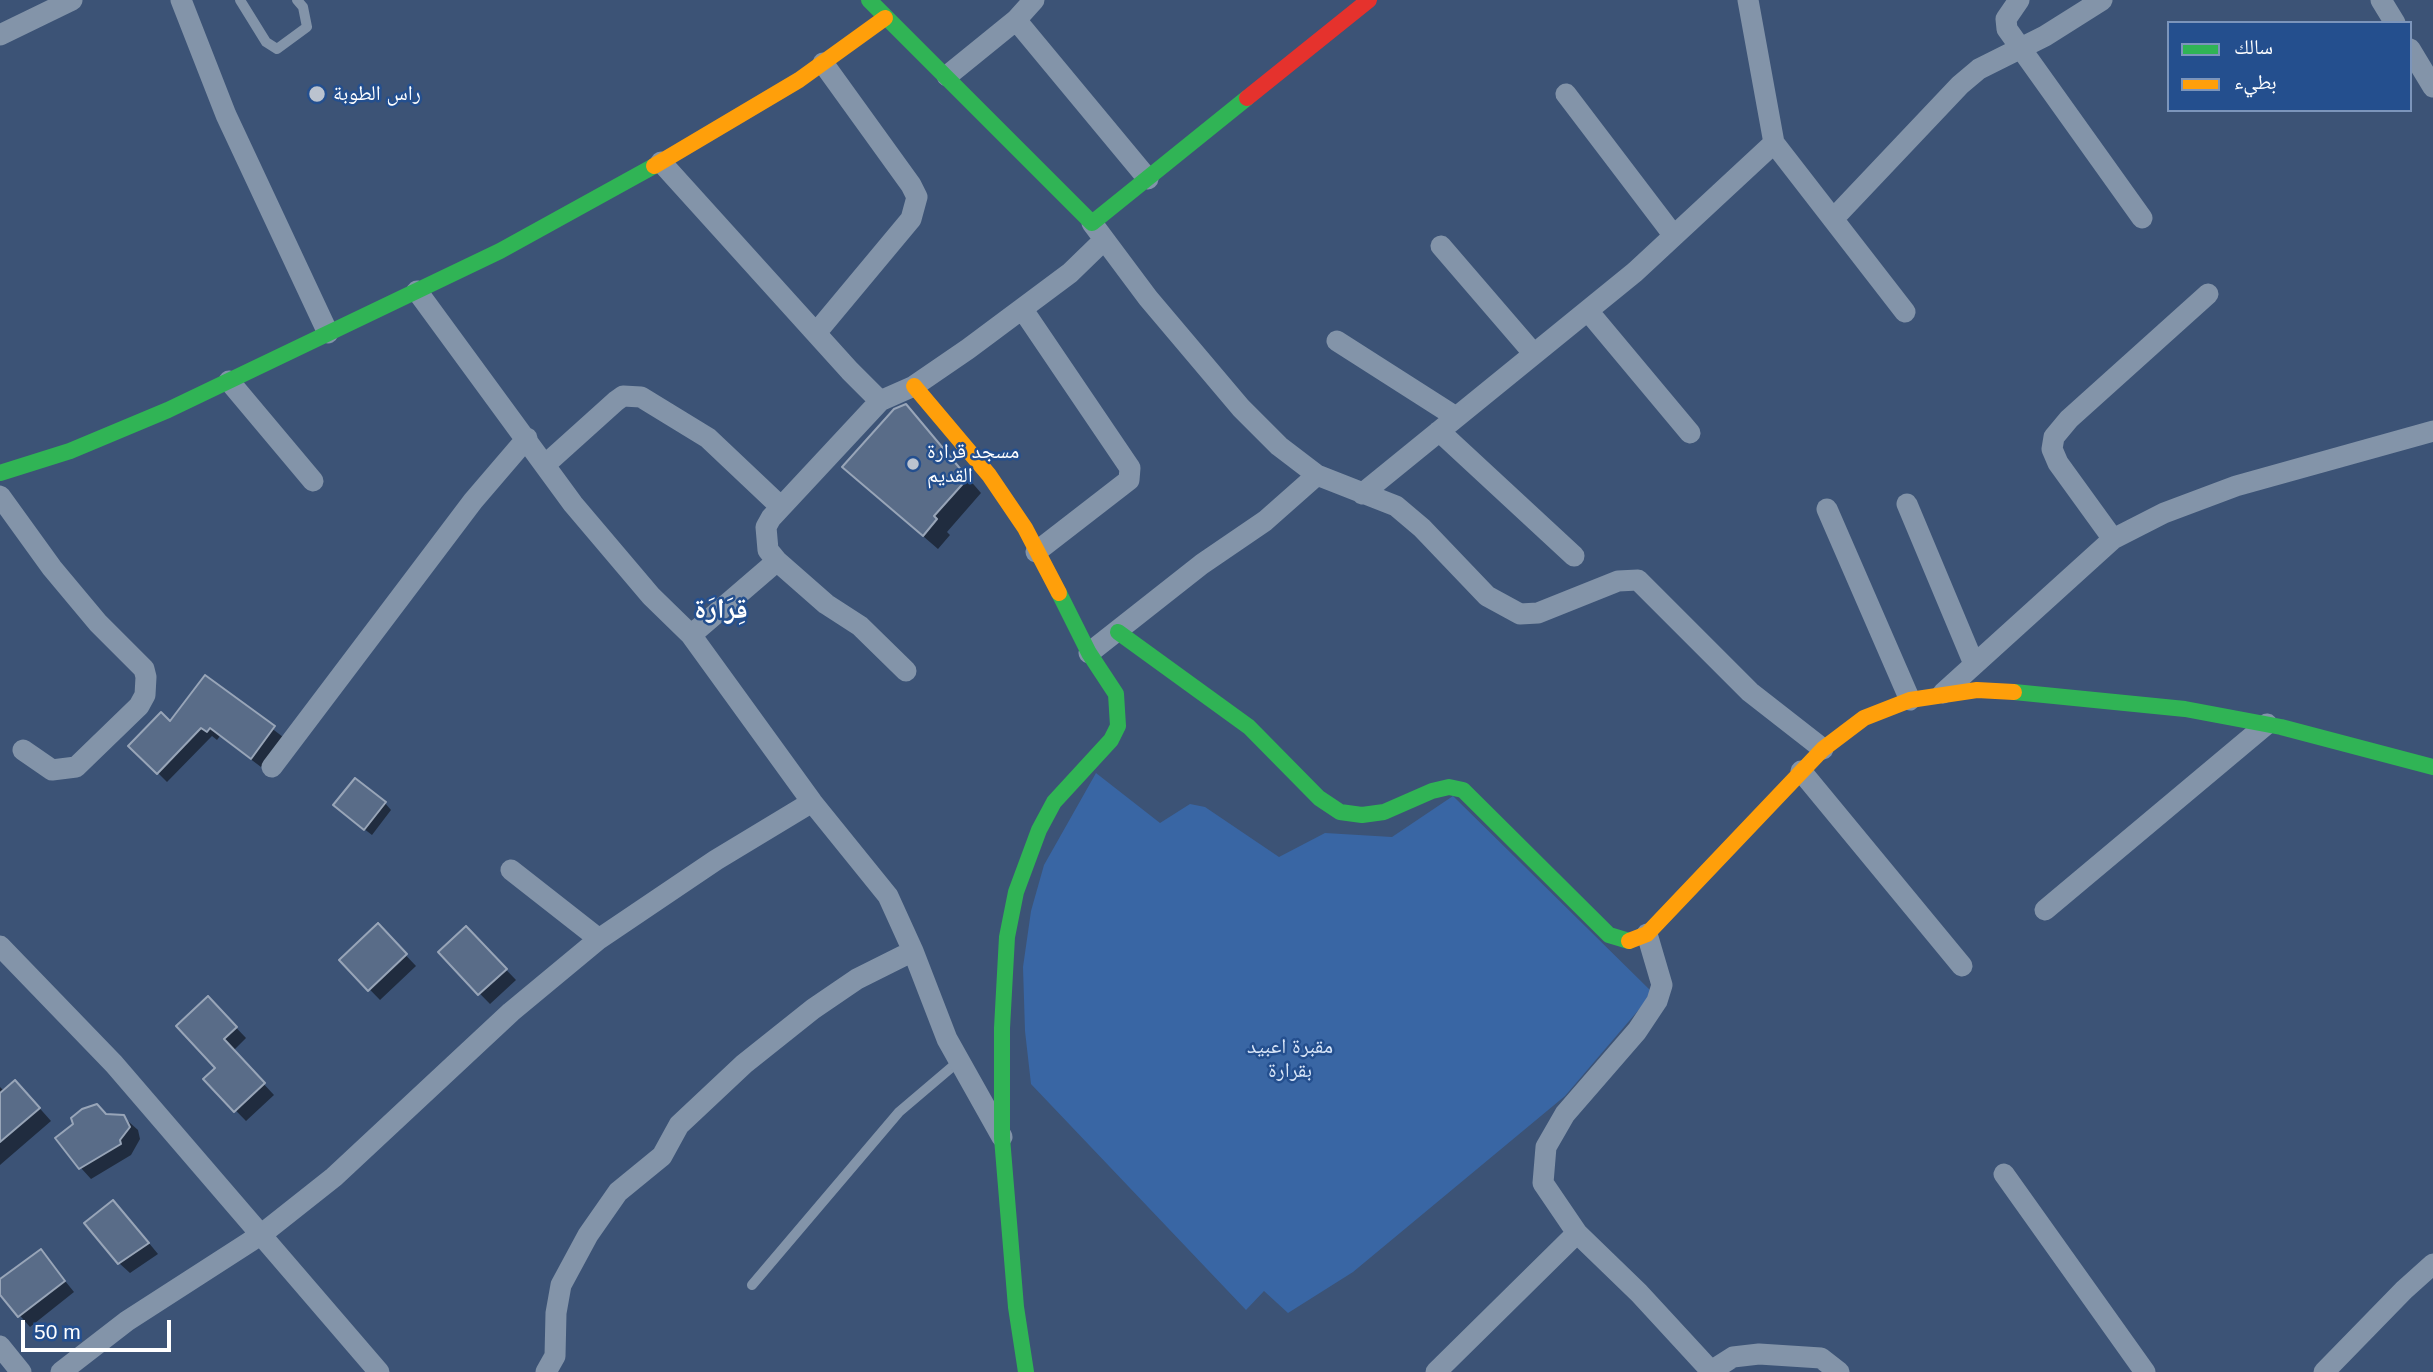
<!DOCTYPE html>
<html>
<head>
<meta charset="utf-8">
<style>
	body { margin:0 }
	#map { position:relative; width:2433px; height:1372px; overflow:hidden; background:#3c5376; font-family:Helvetica,"Noto Naskh Arabic",sans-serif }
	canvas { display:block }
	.legend { position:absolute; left:2167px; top:21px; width:245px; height:91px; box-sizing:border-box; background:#244f8e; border:2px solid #7c95bb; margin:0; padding:9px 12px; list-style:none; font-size:21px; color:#fff }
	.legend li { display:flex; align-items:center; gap:14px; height:35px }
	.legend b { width:35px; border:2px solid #7c95bb }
	.scale { position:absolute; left:21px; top:1320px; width:150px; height:32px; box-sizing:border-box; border:4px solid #fff; border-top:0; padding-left:9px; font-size:21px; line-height:24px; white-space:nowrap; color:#fff; -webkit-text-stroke:5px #244f8e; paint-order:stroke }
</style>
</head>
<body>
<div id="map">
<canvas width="2433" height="1372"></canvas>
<ul class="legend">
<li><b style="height:9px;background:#30b455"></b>سالك</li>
<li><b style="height:9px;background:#ff9f0a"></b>بطيء</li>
</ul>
<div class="scale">50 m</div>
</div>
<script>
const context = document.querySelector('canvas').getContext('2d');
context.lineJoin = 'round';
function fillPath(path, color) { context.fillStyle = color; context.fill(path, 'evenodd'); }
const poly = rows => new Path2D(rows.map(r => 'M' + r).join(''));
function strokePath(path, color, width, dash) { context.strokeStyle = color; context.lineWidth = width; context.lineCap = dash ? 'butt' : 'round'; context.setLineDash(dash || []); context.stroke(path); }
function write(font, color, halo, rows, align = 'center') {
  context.font = font + ' Helvetica,"Noto Naskh Arabic",sans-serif'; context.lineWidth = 5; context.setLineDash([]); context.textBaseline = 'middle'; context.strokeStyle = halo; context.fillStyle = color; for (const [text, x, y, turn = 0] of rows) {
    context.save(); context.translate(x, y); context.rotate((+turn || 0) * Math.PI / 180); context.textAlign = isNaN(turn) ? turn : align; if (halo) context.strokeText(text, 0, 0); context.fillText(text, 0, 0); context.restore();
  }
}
fillPath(poly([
	[1096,773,1160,823,1190,804,1205,807,1279,857,1325,833,1392,837,1453,796,1653,993,1565,1096,1353,1272,1288,1313,1264,1291,1246,1310,1031,1084,1025,1031,1023,967,1031,911,1044,865]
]), '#3966a4');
fillPath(poly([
	[906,406,981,493,947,532,950,535,938,549,859,481],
	[205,677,283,737,261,767,220,736,217,740,212,736,167,782,131,746,170,724],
	[385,803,391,810,372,835,342,812],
	[378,926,416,966,380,1000,341,960],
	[466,928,516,980,490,1004,440,953],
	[208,998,246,1038,233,1051,274,1095,246,1121,205,1079,218,1068],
	[0,1087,4,1091,27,1094,51,1121,0,1165],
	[120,1114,138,1130,140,1139,131,1155,91,1179,81,1168,106,1116],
	[124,1213,158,1254,130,1273,119,1263],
	[41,1251,74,1292,30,1327,0,1293,0,1281]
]), '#0007');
const building = poly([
	[906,404,968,478,934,516,937,519,923,536,842,467,894,409,906,404],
	[205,675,275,726,251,759,210,728,207,732,201,728,157,774,128,746,161,712,170,721,205,675],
	[355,778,386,802,364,830,333,805,355,778],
	[378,923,407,954,368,991,339,960,378,923],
	[466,926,507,969,478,995,438,952,466,926],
	[208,996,237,1027,224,1039,265,1083,234,1112,203,1079,215,1068,176,1026,208,996],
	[15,1080,40,1108,0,1142,0,1093,15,1080],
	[97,1104,106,1114,124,1115,130,1127,120,1140,121,1144,79,1169,55,1138,73,1124,71,1118,82,1109,97,1104],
	[113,1200,149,1243,118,1264,84,1223,113,1200],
	[41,1249,65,1281,18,1317,0,1295,0,1279,41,1249]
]);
fillPath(building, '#596c88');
strokePath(building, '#98a5b8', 2);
strokePath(poly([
	[240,0,266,42,277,49,307,27,303,7,297,0],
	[752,1285,899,1112,959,1061]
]), '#8394a9', 10);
strokePath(poly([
	[181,0,226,115,328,333],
	[1748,0,1774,143,1905,312],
	[2019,0,2006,19,2007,29,2142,218],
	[2381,0,2395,23],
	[1016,20,1148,179],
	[0,35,72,0],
	[2410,49,2433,87],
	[947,76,1016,20,1034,0],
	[1566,94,1674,236],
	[661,162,850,371,880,401],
	[1835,217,1960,85,1979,69,2045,36,2102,0],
	[1092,223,1148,298,1241,408,1279,446,1317,475,1396,506,1422,528,1487,596,1520,614,1538,613,1618,581,1638,580,1750,692,1823,749],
	[1441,246,1534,354],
	[417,291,573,504,651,596,691,635,812,802,888,896,913,951,947,1039,1002,1137],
	[1023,310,1130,468,1129,480,1036,552],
	[1588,311,1690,433],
	[816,333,911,219,917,197,911,185,823,63],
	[1337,341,1456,417],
	[229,381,313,481],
	[1439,431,1574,556],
	[546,464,616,401,623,396,641,397,708,438,781,507],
	[1362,494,1635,272,1774,143],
	[0,496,52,568,98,623,144,669,146,677,145,695,139,706,76,767,52,770,23,750],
	[1907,504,1974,664],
	[1827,509,1910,700],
	[2113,539,2058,463,2052,449,2054,437,2069,419,2208,294],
	[691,635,777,561],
	[1089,653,1202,564,1265,521,1317,475],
	[906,671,860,626,826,604,777,561,768,550,766,527,771,518,880,401,914,386,968,349,1070,273,1104,240],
	[1943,693,2113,539,2164,513,2236,486,2433,431],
	[272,767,473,501,527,438],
	[1801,771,1962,966],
	[511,870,599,939],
	[2045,910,2267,724],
	[1647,934,1662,985,1657,1001,1637,1031,1565,1114,1546,1147,1543,1183,1577,1233,1639,1293,1711,1371,1733,1357,1759,1354,1821,1358,1839,1372],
	[0,946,114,1064,379,1372],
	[2004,1174,2145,1372],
	[0,1346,21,1372],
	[61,1372,127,1321,262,1234,334,1177,511,1012,599,939,716,860,812,802],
	[546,1372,555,1356,556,1313,561,1285,588,1235,618,1192,662,1156,679,1125,744,1064,813,1009,857,979,913,951],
	[1436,1372,1577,1233],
	[2324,1372,2404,1290,2433,1264]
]), '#8394a9', 21);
strokePath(poly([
	[869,0,1092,223,1247,98],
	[0,473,70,451,168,410,500,251,654,166],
	[1118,632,1249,727,1319,798,1340,812,1362,815,1384,812,1432,791,1449,787,1463,790,1609,935,1629,941],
	[2014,692,2185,709,2281,727,2433,767],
	[1026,1372,1016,1307,1002,1138,1002,1028,1007,937,1016,892,1039,830,1054,802,1111,740,1118,726,1116,694,1089,653,1059,593]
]), '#30b455', 16);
strokePath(poly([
	[654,166,799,80,885,18],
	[914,386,989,475,1025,528,1059,593],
	[1629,941,1647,934,1823,749,1864,718,1910,700,1977,690,2014,692]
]), '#ff9f0a', 16);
strokePath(poly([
	[1247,98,1369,0]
]), '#e5322d', 16);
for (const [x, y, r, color] of [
	[317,94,9,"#bbc3cf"],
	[913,464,7,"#bbc3cf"]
]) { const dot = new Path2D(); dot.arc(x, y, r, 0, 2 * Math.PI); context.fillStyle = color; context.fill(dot); strokePath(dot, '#244f8e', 2.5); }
write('21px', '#fff', '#244f8e', [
	["راس الطوبة",333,94],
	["مسجد قرارة",927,452],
	["القديم",927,476]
], 'left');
write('21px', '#d9e6f8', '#244f8e', [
	["مقبرة اعبيد",1290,1047],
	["بقرارة",1290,1071]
]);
write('bold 28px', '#fff', '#244f8e', [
	["قِرَارَة",721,610]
]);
</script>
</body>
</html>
